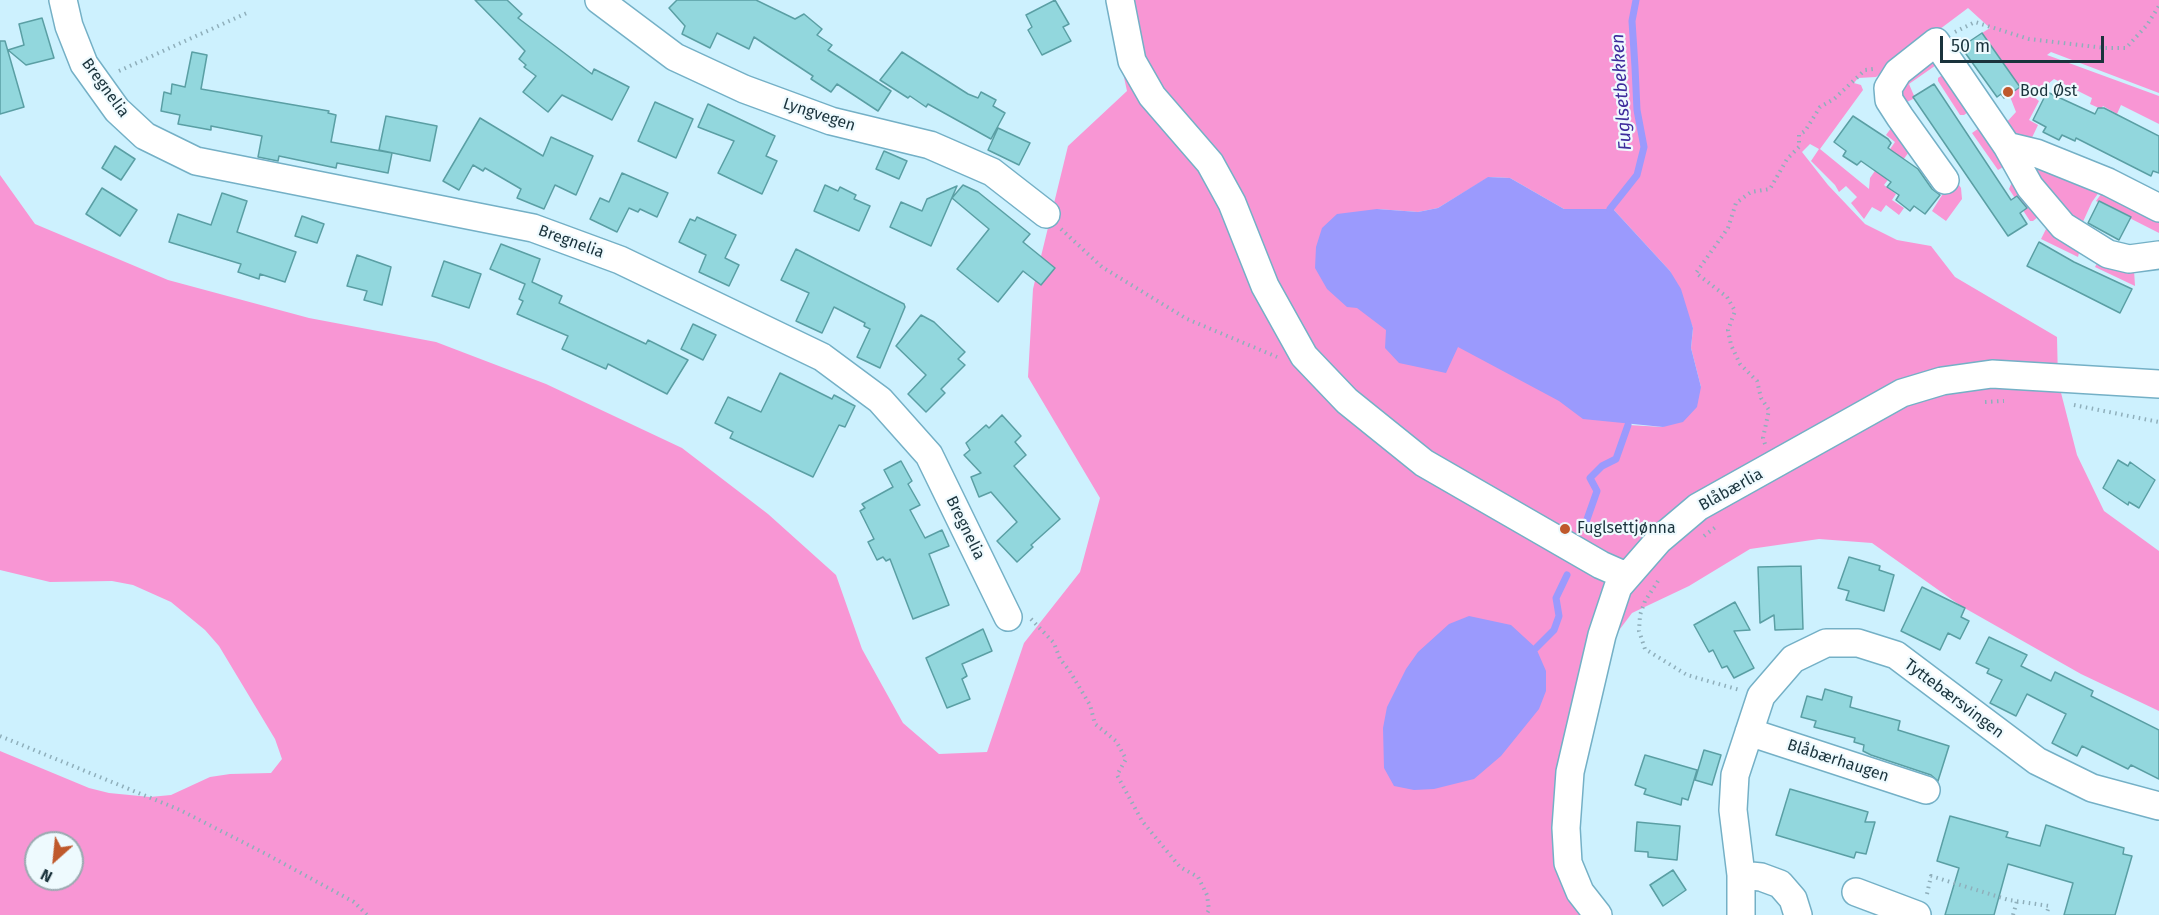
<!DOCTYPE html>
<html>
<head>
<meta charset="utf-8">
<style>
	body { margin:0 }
	#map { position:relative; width:2159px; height:915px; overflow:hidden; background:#cdf1fe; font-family:"Fira Sans",sans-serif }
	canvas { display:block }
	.north { position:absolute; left:24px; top:831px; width:60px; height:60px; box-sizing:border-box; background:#eefafe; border:2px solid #99aab0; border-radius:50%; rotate:207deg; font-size:16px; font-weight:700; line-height:24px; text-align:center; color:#1a333c }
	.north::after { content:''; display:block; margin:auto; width:21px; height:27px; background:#bf592c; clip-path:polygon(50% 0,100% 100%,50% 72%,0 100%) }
	.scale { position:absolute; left:1940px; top:36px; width:164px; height:27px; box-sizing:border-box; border:3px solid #1a333c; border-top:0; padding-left:8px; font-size:18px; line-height:21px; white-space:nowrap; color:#1a333c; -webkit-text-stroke:4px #eefafe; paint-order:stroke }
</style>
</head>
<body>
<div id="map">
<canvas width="2159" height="915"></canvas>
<div class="north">N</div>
<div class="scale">50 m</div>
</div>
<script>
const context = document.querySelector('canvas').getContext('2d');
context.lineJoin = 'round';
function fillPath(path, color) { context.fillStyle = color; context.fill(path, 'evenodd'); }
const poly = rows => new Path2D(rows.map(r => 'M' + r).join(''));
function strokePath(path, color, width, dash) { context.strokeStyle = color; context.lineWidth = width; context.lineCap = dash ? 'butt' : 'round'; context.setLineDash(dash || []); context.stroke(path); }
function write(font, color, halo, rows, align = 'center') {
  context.font = font + ' "Fira Sans",sans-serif'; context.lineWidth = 4.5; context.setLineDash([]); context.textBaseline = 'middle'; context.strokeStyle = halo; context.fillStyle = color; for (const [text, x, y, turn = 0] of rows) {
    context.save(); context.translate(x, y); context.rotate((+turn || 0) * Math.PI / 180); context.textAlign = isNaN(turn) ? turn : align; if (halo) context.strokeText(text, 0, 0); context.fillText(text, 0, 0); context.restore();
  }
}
fillPath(poly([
	[1107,0,2159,0,2159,93,2051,52,2047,55,2159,96,2159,124,2121,105,2117,114,2103,106,2101,109,2090,104,2092,98,2054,79,2042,89,2029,90,2030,94,2039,101,2029,120,2038,125,2028,146,2004,125,2016,112,2009,94,2015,91,2011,75,1982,33,1990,28,1968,8,1876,77,1858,78,1854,83,1861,85,1863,90,1820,149,1869,189,1870,178,1895,142,1886,135,1897,120,1912,148,1884,185,1896,194,1892,200,1904,208,1899,215,1886,205,1881,212,1872,207,1864,219,1851,203,1857,197,1846,186,1839,192,1835,185,1811,161,1819,149,1810,144,1802,152,1828,185,1865,224,1897,240,1931,246,1955,277,2057,337,2058,381,2077,455,2104,511,2159,551,2159,711,2081,674,1961,606,1872,543,1819,539,1750,549,1689,586,1632,613,1602,653,1570,768,1580,865,1605,915,0,915,0,751,89,788,109,793,150,797,171,795,210,777,230,774,271,773,282,759,275,739,219,646,205,630,171,602,133,585,112,581,50,582,0,570,0,175,35,224,168,280,309,318,436,342,546,384,682,448,768,514,836,575,862,649,903,723,939,754,987,752,1024,643,1080,572,1100,498,1028,377,1033,289,1068,146,1127,91],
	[1489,177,1510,178,1564,209,1613,209,1670,271,1693,328,1691,348,1701,387,1663,427,1628,425,1377,209,1418,212,1438,208],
	[36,843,72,843,72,879,36,879],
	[1925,59,1939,63,1909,84,1915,98,1907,102,1900,93,1961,188,1962,199,1946,221,1932,211,1944,192,1895,88],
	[1944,74,1971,110,1964,115,1960,115,1938,81,1938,78],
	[1982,126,2005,166,1998,170,1972,133],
	[2028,163,2102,188,2092,202,2081,226,2077,225],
	[2013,180,2039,216,2033,221,2030,221,2009,189],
	[2104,190,2159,218,2159,233,2096,201],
	[2047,227,2080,249,2078,257,2041,239],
	[2098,261,2134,270,2135,286,2095,267]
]), '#f896d4');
fillPath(poly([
	[1488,177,1510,178,1564,209,1613,209,1670,271,1681,289,1693,328,1691,348,1701,387,1697,407,1683,422,1663,427,1583,419,1559,401,1458,347,1446,373,1399,363,1385,348,1386,330,1357,308,1347,307,1327,289,1315,268,1316,247,1322,228,1337,214,1377,209,1418,212,1438,208],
	[1469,616,1511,625,1536,648,1546,671,1546,691,1539,709,1501,756,1474,779,1434,789,1414,790,1394,786,1384,768,1383,728,1387,707,1406,669,1418,652,1449,624]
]), '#9b9afd');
strokePath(poly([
	[1610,209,1637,175,1644,147,1637,110,1635,67,1632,21,1636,0],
	[1585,525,1597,491,1590,478,1602,466,1616,459,1628,425],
	[1536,648,1554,630,1559,616,1556,598,1567,575]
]), '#9b9afd', 7);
const building = poly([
	[475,0,507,0,522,14,518,18,592,74,594,69,629,87,612,120,562,95,548,112,523,92,536,76,524,67,526,65,519,59,525,51,475,0],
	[677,0,756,0,795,19,804,14,822,29,817,35,832,45,828,50,891,91,878,111,837,84,831,92,811,79,813,76,754,37,749,49,717,33,710,48,682,34,685,26,669,8,677,0],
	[1055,0,1069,24,1063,27,1071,41,1042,55,1028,30,1032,27,1026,15,1055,0],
	[42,18,54,58,26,65,8,50,24,45,19,24,42,18],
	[1982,33,2020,87,2004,98,2001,94,1997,97,1961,47,1982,33],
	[0,41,5,41,24,107,0,114,0,41],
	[192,52,207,55,201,89,329,111,328,113,336,115,331,142,392,153,388,173,337,163,336,168,279,156,278,161,258,157,262,136,211,126,211,130,178,124,180,115,161,111,164,92,171,94,172,84,185,87,192,52],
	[902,52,968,94,978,98,981,92,996,100,993,106,1005,113,991,139,928,104,926,107,910,96,908,98,880,80,902,52],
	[1934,84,2011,200,2017,196,2027,208,2020,213,2027,224,2008,236,1913,97,1934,84],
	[2047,92,2095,114,2098,108,2104,108,2159,136,2159,173,2153,171,2151,176,2076,138,2075,141,2062,135,2059,140,2043,132,2046,127,2033,120,2047,92],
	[655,102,693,119,676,158,638,141,655,102],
	[708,104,775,136,766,156,777,161,762,194,718,173,734,141,698,127,708,104],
	[386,116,437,126,430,161,379,150,386,116],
	[1853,116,1888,139,1891,143,1888,148,1918,169,1932,189,1940,195,1925,214,1914,206,1910,211,1896,200,1899,195,1887,187,1891,182,1861,161,1857,165,1843,156,1846,151,1834,142,1853,116],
	[480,118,543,156,551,137,593,156,576,195,555,185,544,209,517,198,521,189,485,168,483,171,473,165,459,190,443,181,480,118],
	[998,128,1030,143,1019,165,988,150,998,128],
	[115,146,135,159,121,180,102,168,115,146],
	[884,151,907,161,899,179,876,169,884,151],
	[622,173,668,193,657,217,640,209,638,212,629,208,617,232,590,219,600,198,609,202,622,173],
	[825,185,838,191,840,187,856,195,854,199,870,206,859,231,814,211,825,185],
	[963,185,978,192,1030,234,1023,242,1055,268,1041,285,1023,271,998,302,957,269,989,229,952,198,963,185],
	[957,186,931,246,890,227,901,202,922,211,927,199,957,186],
	[102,188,137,210,120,236,86,214,102,188],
	[222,193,247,201,237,232,296,252,285,282,260,274,259,279,238,272,241,264,169,242,178,214,211,225,222,193],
	[2099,201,2131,217,2119,240,2088,223,2099,201],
	[302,216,324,224,317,243,295,236,302,216],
	[697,217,736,235,725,258,739,265,729,286,699,272,706,255,679,242,690,219,695,221,697,217],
	[2039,242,2074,262,2132,289,2120,313,2027,266,2039,242],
	[501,244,540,259,532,282,562,296,559,303,646,344,648,340,688,360,667,394,608,364,606,369,562,349,568,336,517,314,523,301,519,299,525,284,490,269,501,244],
	[796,249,904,304,905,307,880,368,857,357,870,329,864,326,865,323,834,307,822,333,796,321,809,293,781,280,796,249],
	[357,255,391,267,382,305,364,300,367,291,347,286,357,255],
	[444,261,481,274,469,308,432,296,444,261],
	[921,315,934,322,965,352,958,359,965,365,941,389,945,393,926,412,908,394,926,375,896,346,921,315],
	[693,324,716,335,703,360,681,349,693,324],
	[780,373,832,399,834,395,855,406,845,427,839,425,813,477,730,438,733,432,715,423,728,397,761,412,780,373],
	[1002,415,1021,436,1015,442,1026,455,1014,466,1060,519,1031,545,1033,547,1017,562,997,541,1017,522,991,492,979,497,971,477,981,473,964,455,970,450,966,443,986,425,989,428,1002,415],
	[2118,460,2128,466,2130,462,2155,480,2139,508,2129,502,2128,505,2103,488,2118,460],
	[901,461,912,481,908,484,920,505,910,510,925,538,942,530,949,546,929,554,949,605,913,619,890,559,886,561,883,557,877,560,868,542,874,539,860,511,865,508,862,504,893,487,884,470,901,461],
	[1849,557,1880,566,1879,570,1894,575,1884,611,1846,600,1849,591,1838,588,1849,557],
	[1801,566,1803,629,1775,630,1774,615,1760,623,1758,567,1801,566],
	[1922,587,1965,608,1961,617,1969,621,1960,639,1948,633,1940,650,1901,631,1922,587],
	[1735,602,1750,630,1734,631,1754,668,1734,678,1727,666,1722,668,1713,650,1709,652,1694,625,1735,602],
	[983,629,992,651,962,664,967,676,962,679,970,699,947,708,926,658,983,629],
	[1989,637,2027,655,2021,666,2051,681,2055,672,2093,691,2091,696,2159,730,2159,779,2131,765,2128,769,2082,746,2077,756,2052,743,2066,714,2027,694,2016,716,1990,703,2002,680,1987,673,1989,669,1976,663,1989,637],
	[1825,689,1852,697,1850,707,1900,721,1898,730,1949,746,1938,781,1931,775,1871,755,1863,751,1864,745,1854,742,1855,738,1814,727,1816,721,1801,717,1807,696,1822,700,1825,689],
	[1704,750,1721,755,1712,785,1695,780,1704,750],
	[1645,755,1697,770,1688,800,1682,798,1681,805,1644,794,1646,789,1635,785,1645,755],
	[1790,789,1868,812,1865,822,1875,822,1866,854,1856,852,1854,858,1776,835,1790,789],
	[1950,816,2008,832,2006,837,2040,846,2046,825,2124,848,2123,854,2132,856,2115,915,2064,915,2073,883,2008,864,1994,915,1945,915,1959,868,1937,861,1950,816],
	[1637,822,1680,826,1677,860,1648,857,1648,852,1635,851,1637,822],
	[1673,870,1686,890,1663,906,1650,885,1673,870]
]);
fillPath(building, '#92d7dd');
strokePath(building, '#5a9fa4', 1.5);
const minor = poly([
	[63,0,69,26,84,64,117,110,145,136,196,161,533,228,620,260,822,357,880,400,929,455,1008,617],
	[599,0,675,57,744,89,831,121,930,145,992,172,1046,214],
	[1120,0,1132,61,1152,96,1210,163,1232,203,1265,286,1304,356,1347,401,1424,463,1601,565,1626,576],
	[2007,146,2036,153,2108,182,2159,208],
	[1945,180,1900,117,1889,100,1888,88,1898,72,1936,42,2007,146,2030,187,2063,226,2108,254,2129,259,2159,255],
	[1749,732,1926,790],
	[1741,875,1761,877,1780,884,1793,899,1798,915],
	[1856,892,1917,915],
	[1598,915,1580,892,1568,863,1566,828,1570,772,1602,635,1618,587,1659,540,1698,507,1902,393,1942,381,1992,374,2159,384],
	[1741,915,1741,875,1733,810,1735,775,1761,696,1793,659,1826,643,1858,643,1896,655,2037,761,2092,788,2159,806]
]);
strokePath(minor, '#74b0c6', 30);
strokePath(poly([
	[1955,32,1975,22,2029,39,2105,48,2126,48,2147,25,2159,6],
	[119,71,249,12],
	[1061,229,1102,267,1187,319,1277,357],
	[1985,402,2004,401],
	[2074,405,2159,422],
	[1765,444,1763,438,1769,410,1761,398,1757,381,1740,364,1731,345,1728,330,1735,311,1727,297,1696,273,1728,228,1736,203,1751,192,1770,189,1787,159,1799,147,1799,135,1805,131,1820,107,1834,99,1865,70,1873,69],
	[1704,536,1717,526],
	[1658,581,1645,601,1640,615,1639,631,1645,649,1687,675,1740,690],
	[1031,619,1054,643,1060,659,1069,670,1090,705,1095,724,1116,741,1126,759,1117,775,1142,821,1180,867,1198,877,1207,895,1209,910,1206,915],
	[0,736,180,810,266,854,354,902,367,915],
	[1927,894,1931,876,2009,900,2049,906,2046,915],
	[2013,915,2017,901]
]), '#8fafbb', 4, [1.5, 4.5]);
strokePath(minor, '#fff', 27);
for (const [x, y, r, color] of [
	[2008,92,6,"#bf592c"],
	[1565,529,6,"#bf592c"]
]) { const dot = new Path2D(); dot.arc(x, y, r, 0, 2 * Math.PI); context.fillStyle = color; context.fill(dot); strokePath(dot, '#eefafe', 2); }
write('16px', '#1a333c', '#eefafe', [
	["Bregnelia",105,88,54],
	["Lyngvegen",819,115,18],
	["Bregnelia",571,242,20],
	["Blåbærlia",1731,490,-29],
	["Bregnelia",965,528,64],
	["Tyttebærsvingen",1954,699,37],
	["Blåbærhaugen",1838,761,18]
]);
write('16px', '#1a333c', '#eefafe', [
	["Bod Øst",2020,92],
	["Fuglsettjønna",1577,529]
], 'left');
write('italic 18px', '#3e2c9c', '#eefafe', [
	["Fuglsetbekken",1622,92,-94]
]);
</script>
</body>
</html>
